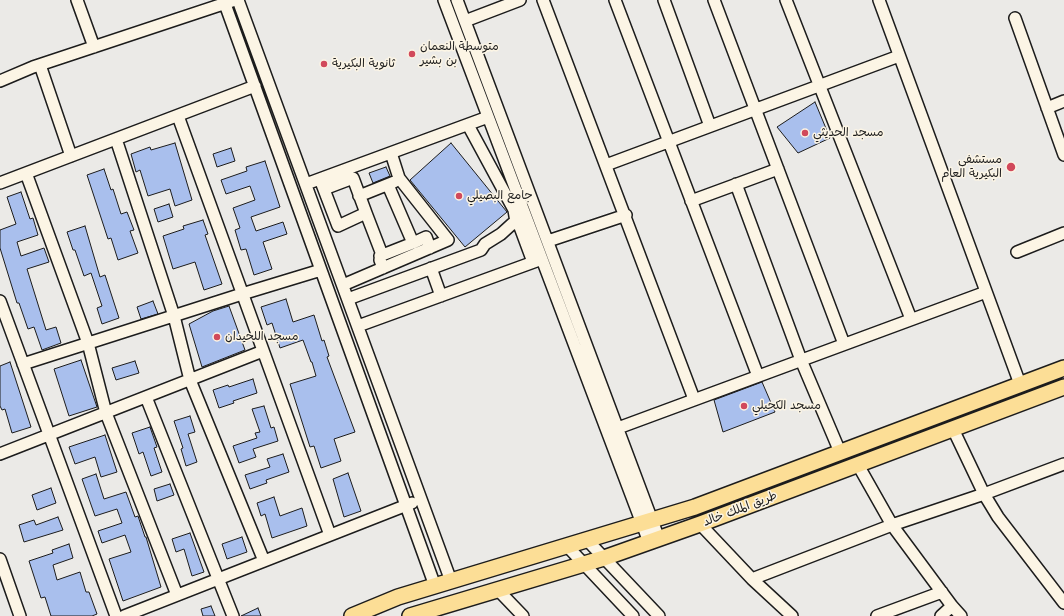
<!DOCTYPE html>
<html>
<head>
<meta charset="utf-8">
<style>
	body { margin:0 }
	canvas { display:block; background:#ebeae7 }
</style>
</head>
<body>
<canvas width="1064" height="616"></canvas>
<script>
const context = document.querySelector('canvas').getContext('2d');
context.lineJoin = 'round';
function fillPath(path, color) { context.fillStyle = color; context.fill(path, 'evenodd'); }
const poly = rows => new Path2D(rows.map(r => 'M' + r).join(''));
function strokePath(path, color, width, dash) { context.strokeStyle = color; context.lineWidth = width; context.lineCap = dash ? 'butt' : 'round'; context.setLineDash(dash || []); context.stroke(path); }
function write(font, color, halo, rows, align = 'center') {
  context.font = font + ' "Playpen Sans","Playpen Sans Arabic",sans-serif'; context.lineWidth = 3; context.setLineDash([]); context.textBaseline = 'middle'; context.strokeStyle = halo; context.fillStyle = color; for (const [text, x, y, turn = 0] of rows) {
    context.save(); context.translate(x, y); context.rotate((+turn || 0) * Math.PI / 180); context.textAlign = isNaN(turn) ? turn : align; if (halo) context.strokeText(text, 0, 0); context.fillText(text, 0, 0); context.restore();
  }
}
const building = poly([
	[815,102,830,138,798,153,777,127,815,102],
	[175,143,192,200,175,206,170,189,148,196,140,170,136,172,131,154,150,147,151,150,175,143],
	[451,143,507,212,465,247,410,180,451,143],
	[231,148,235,161,217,167,213,154,231,148],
	[265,161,280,207,251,217,256,231,283,222,287,234,263,242,272,269,254,275,246,249,241,250,235,230,240,228,233,208,255,200,250,186,226,194,221,180,247,171,246,167,265,161],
	[386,167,390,176,373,183,369,173,386,167],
	[104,169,111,190,113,189,121,214,127,212,134,230,130,231,138,253,118,260,111,238,108,239,87,175,104,169],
	[21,192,30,219,33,218,38,235,17,242,21,256,44,248,49,262,27,269,46,330,56,327,61,343,42,350,34,327,28,329,19,303,17,303,0,248,0,230,16,224,7,197,21,192],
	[169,204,173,217,158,222,154,209,169,204],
	[203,220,208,234,205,235,222,284,204,290,195,262,173,269,163,236,184,229,183,226,203,220],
	[85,226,100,277,105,275,119,318,102,324,97,308,102,306,91,273,84,276,75,250,73,250,67,232,85,226],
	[286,299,293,322,314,315,322,341,324,340,329,356,327,357,355,432,334,439,341,461,321,468,314,446,310,447,290,384,316,376,312,362,311,362,303,340,280,348,272,323,267,325,261,307,286,299],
	[153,301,158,314,141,319,137,307,153,301],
	[229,306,245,350,202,367,189,324,213,311,229,306],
	[81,360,97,407,69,416,54,369,81,360],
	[135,361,139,373,116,380,112,368,135,361],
	[10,362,31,427,12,433,5,409,2,410,0,406,0,366,10,362],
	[253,379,257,393,233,401,234,403,219,408,213,390,228,385,229,387,253,379],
	[762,382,775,412,723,432,714,400,762,382],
	[264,406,271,428,274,427,278,441,253,449,256,457,239,463,233,446,257,438,255,433,260,432,252,409,264,406],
	[190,416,195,432,188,434,197,462,186,466,181,449,183,448,174,421,190,416],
	[150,427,157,447,154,448,162,472,151,476,143,452,139,454,132,433,150,427],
	[105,435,117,472,101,477,95,457,75,464,69,447,105,435],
	[283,454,289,472,266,480,267,483,250,489,245,475,270,467,267,459,283,454],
	[348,473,361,511,344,517,333,479,348,473],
	[96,474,104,499,126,492,135,517,138,516,145,537,146,537,161,587,123,601,109,559,131,552,125,535,102,543,98,531,122,523,117,509,95,516,82,479,96,474],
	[170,484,174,495,157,501,154,489,170,484],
	[51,488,56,503,37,510,32,495,51,488],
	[274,497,280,516,302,508,307,526,272,538,265,514,261,516,257,503,274,497],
	[58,517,63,530,24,542,19,525,34,520,36,525,58,517],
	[190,533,204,572,192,576,184,549,176,552,172,539,190,533],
	[242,537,247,552,227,559,222,544,242,537],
	[69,544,73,558,53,565,57,580,80,572,86,592,89,592,97,614,92,616,51,616,45,597,41,598,29,561,53,553,52,550,69,544],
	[211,606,215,616,203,616,201,609,211,606],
	[258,608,261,616,241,616,258,608]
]);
fillPath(building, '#a9bfed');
strokePath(building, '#1c1c1c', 1);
const minor = poly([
	[77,0,94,47],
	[238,0,451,581],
	[444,0,649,542],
	[457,0,659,539],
	[543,0,694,399],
	[615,0,758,376],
	[664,0,710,126],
	[714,0,844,344],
	[786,0,911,319],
	[879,0,1020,384],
	[225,4,435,586],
	[1015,18,1064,155],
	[465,21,520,0],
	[40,65,71,156],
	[0,81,33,67,232,1],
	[1047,108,1064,101],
	[178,116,330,535],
	[116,139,174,316,190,380,264,561],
	[606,165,899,56],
	[26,173,88,343,106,413,177,595],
	[320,179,338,226,366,213,381,252,380,260,383,268],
	[0,183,255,86],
	[306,184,488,117],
	[736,184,801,360,840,452],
	[324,189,353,178,366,213],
	[359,196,394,182],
	[691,201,778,169],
	[516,222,520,227,533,262],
	[548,241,626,215],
	[413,243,426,237,430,248],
	[1017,252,1064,233],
	[380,256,413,243,388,185],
	[431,268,441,296],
	[343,285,448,240,399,178,391,153],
	[348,299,481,250,485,244,501,234,512,224,516,222,514,210,468,125],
	[0,301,116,616],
	[358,326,542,259],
	[23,364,242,294,321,270],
	[146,397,233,616],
	[618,428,986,292],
	[953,429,984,494,998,517,1064,603],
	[0,454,263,351],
	[858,465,892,525,952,606,961,616],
	[700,524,752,579,792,616],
	[587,540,659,616],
	[567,546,633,616],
	[0,559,20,616],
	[752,579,892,525,984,494,1064,464],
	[498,590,523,616],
	[124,616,412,503],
	[877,616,942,592],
	[941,616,952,606]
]);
const major = poly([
	[352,616,398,597,695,507,1064,368],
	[410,616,604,558,700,524,1064,387]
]);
strokePath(minor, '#1c1c1c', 14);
strokePath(major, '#1c1c1c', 18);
strokePath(minor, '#fcf5e5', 11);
strokePath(major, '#fcde96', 15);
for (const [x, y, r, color] of [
	[412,54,4,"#d1495b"],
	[324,64,4,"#d1495b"],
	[805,133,4,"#d1495b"],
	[1011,167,5,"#d1495b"],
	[459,196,4,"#d1495b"],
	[217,337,4,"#d1495b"],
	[744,406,4,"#d1495b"]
]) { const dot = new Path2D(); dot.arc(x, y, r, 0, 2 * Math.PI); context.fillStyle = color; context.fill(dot); strokePath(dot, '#fcf5e5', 1.5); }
write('12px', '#1c1c1c', '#fcf5e5', [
	["متوسطة النعمان",420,47],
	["بن بشير",420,61],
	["ثانوية البكيرية",332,64],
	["مسجد الحديثي",813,133],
	["مستشفى",1002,160,"right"],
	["البكيرية العام",1002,174,"right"],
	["جامع البصيلي",467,196],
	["مسجد اللحيدان",225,337],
	["مسجد الكحيلي",752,406]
], 'left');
write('12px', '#1c1c1c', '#fcf5e5', [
	["طريق الملك خالد",740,509,-21]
]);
</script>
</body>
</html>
